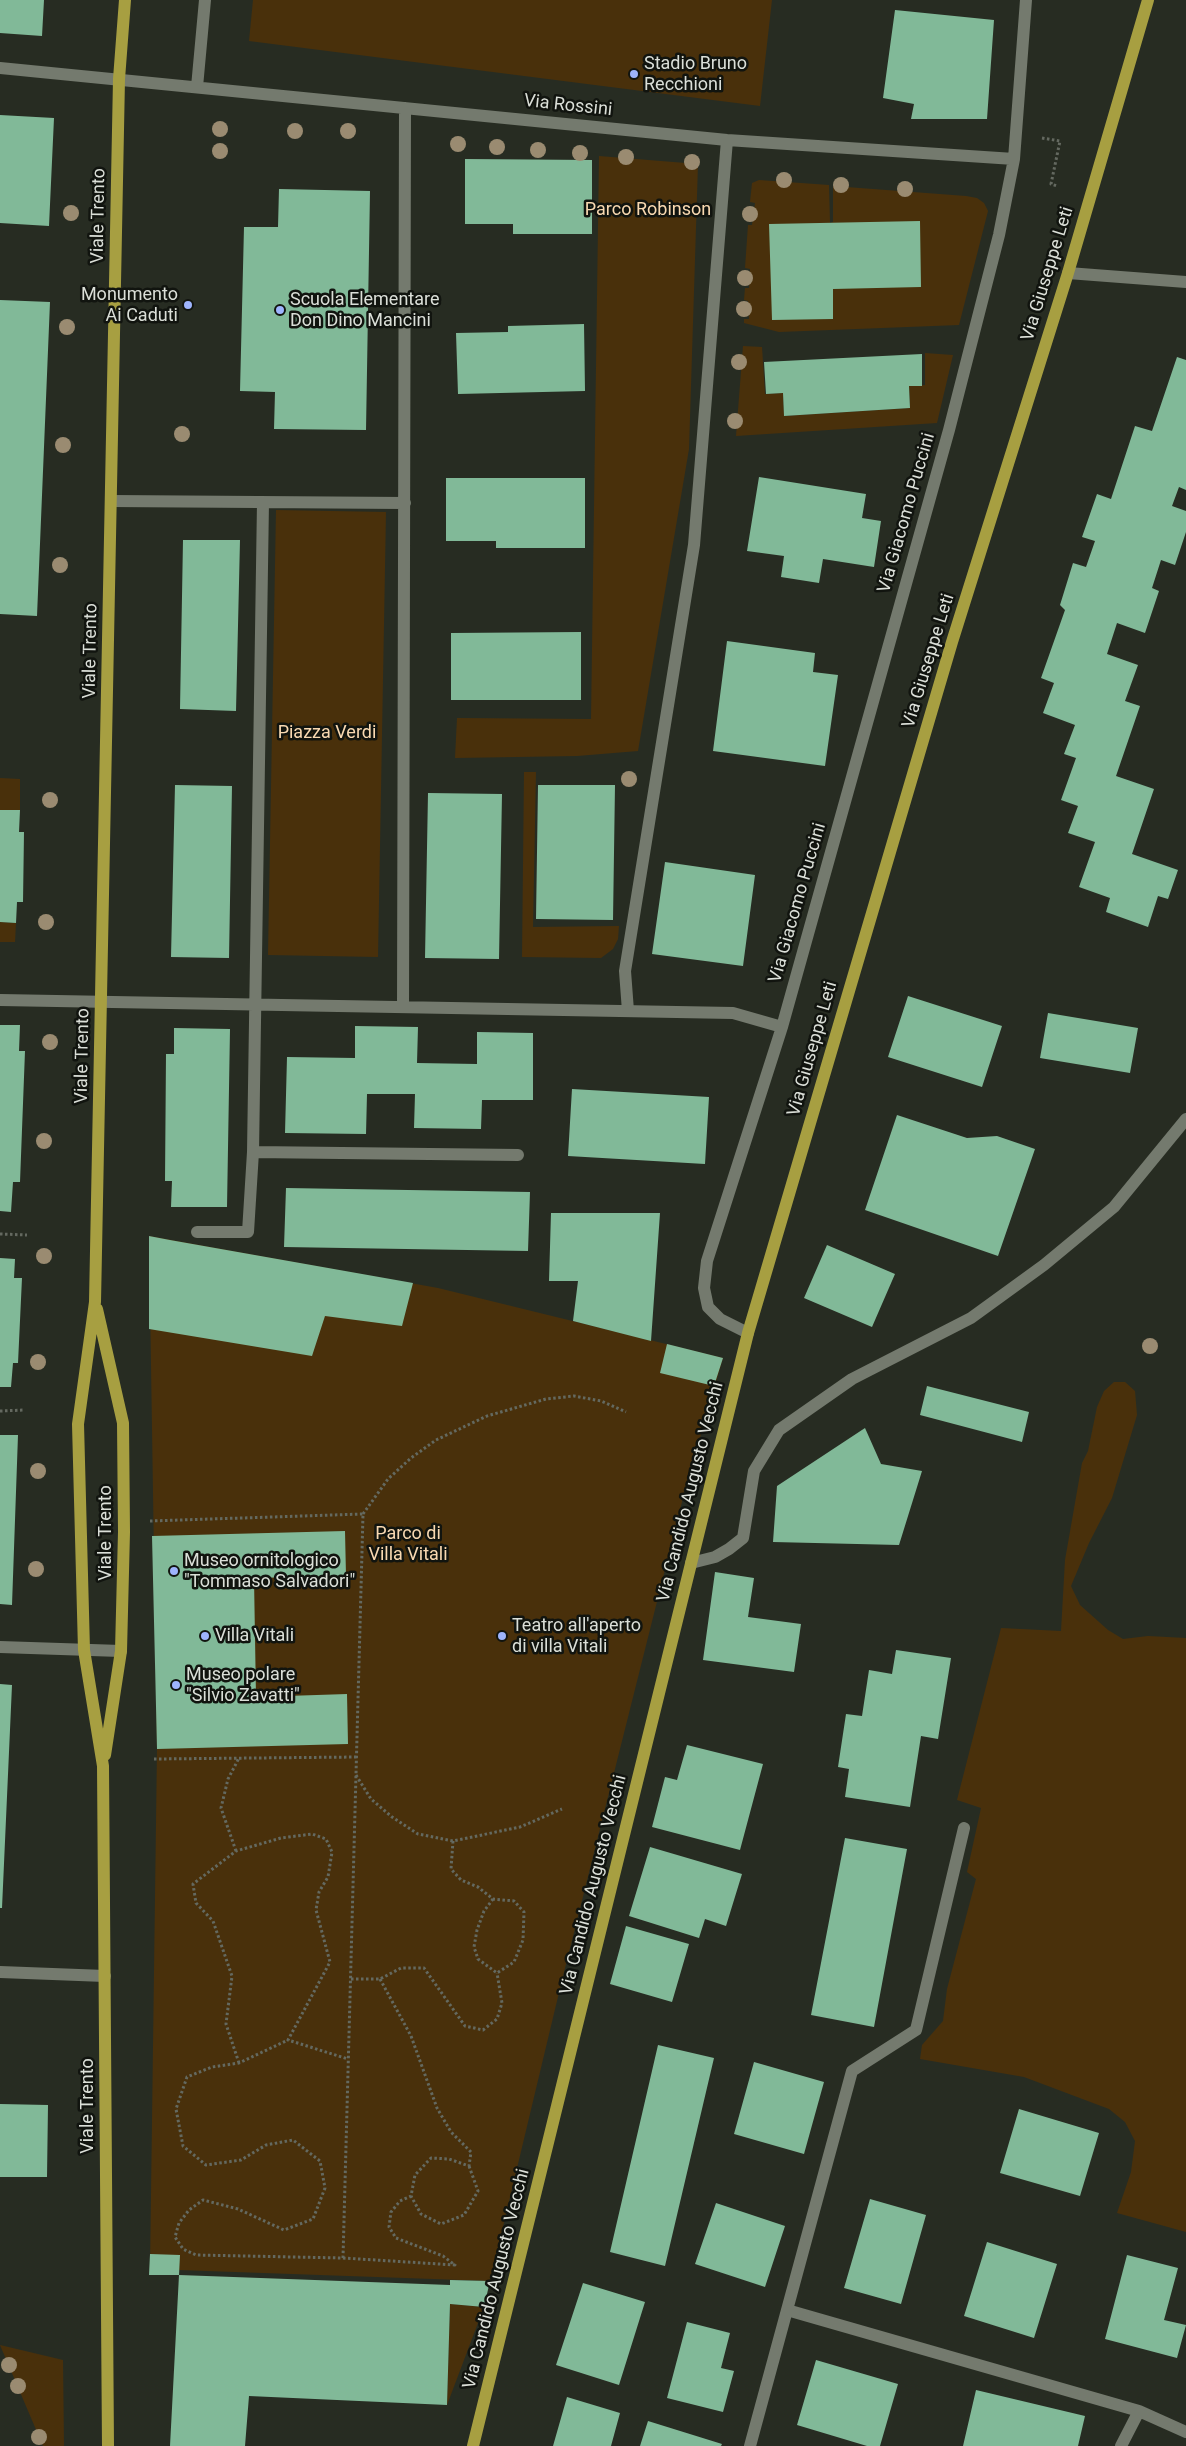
<!DOCTYPE html>
<html>
<head>
<meta charset="utf-8">
<style>
	body { margin:0 }
	canvas { display:block; background:#272c22 }
</style>
</head>
<body>
<canvas width="1186" height="2446"></canvas>
<script>
const context = document.querySelector('canvas').getContext('2d');
context.lineJoin = 'round';
function fillPath(path, color) { context.fillStyle = color; context.fill(path, 'evenodd'); }
const poly = rows => new Path2D(rows.map(r => 'M' + r).join(''));
function strokePath(path, color, width, dash) { context.strokeStyle = color; context.lineWidth = width; context.lineCap = dash ? 'butt' : 'round'; context.setLineDash(dash || []); context.stroke(path); }
function write(font, color, halo, rows, align = 'center') {
  context.font = font + ' Roboto,sans-serif'; context.lineWidth = 5; context.setLineDash([]); context.textBaseline = 'middle'; context.strokeStyle = halo; context.fillStyle = color; for (const [text, x, y, turn = 0] of rows) {
    context.save(); context.translate(x, y); context.rotate((+turn || 0) * Math.PI / 180); context.textAlign = isNaN(turn) ? turn : align; if (halo) context.strokeText(text, 0, 0); context.fillText(text, 0, 0); context.restore();
  }
}
fillPath(poly([
	[253,0,772,0,760,106,249,41],
	[599,156,698,164,689,449,638,751,577,756,455,758,457,718,591,719],
	[759,180,829,185,830,223,833,222,833,186,966,196,977,198,984,203,988,211,959,325,779,332,744,323,744,319,749,319,748,301,744,300,745,288,749,288,750,269,745,268,748,225,752,225,755,203,750,202,752,183],
	[743,346,762,347,765,394,783,393,784,416,910,408,909,386,925,385,925,353,953,355,937,423,736,436],
	[276,510,386,512,378,957,268,955],
	[524,772,536,772,533,927,619,926,618,939,613,949,601,958,522,957],
	[0,778,20,779,20,810,0,810],
	[0,922,16,923,15,942,0,942],
	[149,1236,438,1288,723,1358,685,1490,562,1980,490,2281,150,2269,157,1749],
	[1114,1382,1125,1382,1135,1391,1137,1415,1112,1498,1089,1543,1071,1586,1080,1605,1108,1630,1123,1639,1148,1636,1186,1638,1186,2232,1117,2213,1131,2172,1135,2141,1125,2122,1109,2109,1024,2077,920,2059,922,2045,943,2021,947,1989,976,1879,967,1872,981,1808,957,1800,1001,1628,1061,1631,1065,1560,1082,1463,1088,1451,1097,1407,1104,1391],
	[450,2304,484,2307,447,2405],
	[0,2345,63,2360,64,2446,43,2446]
]), '#49300b');
fillPath(poly([
	[0,0,44,0,42,36,0,33],
	[895,10,994,20,987,119,911,119,914,104,883,98],
	[0,115,54,118,49,226,0,223],
	[465,159,592,160,592,234,513,234,513,224,465,224],
	[279,189,370,191,366,430,274,429,275,392,240,391,244,227,278,227],
	[920,221,921,287,833,289,833,319,772,320,769,224],
	[0,300,50,302,37,616,0,614],
	[584,324,585,391,458,394,456,333,508,332,508,326],
	[922,354,922,386,909,386,910,408,784,416,783,393,766,394,764,362],
	[1177,357,1186,360,1186,490,1179,487,1172,506,1186,511,1186,532,1175,565,1161,560,1152,588,1159,591,1145,633,1117,623,1107,654,1138,665,1125,701,1140,706,1116,776,1154,789,1132,854,1178,870,1168,899,1158,896,1148,927,1106,912,1110,898,1079,887,1095,842,1068,833,1078,806,1061,800,1076,758,1064,754,1075,725,1043,713,1054,683,1041,678,1065,610,1060,605,1073,563,1086,567,1095,541,1082,537,1097,494,1111,499,1135,426,1152,431],
	[759,477,866,494,862,518,881,521,874,567,823,559,819,583,781,577,784,556,747,551],
	[446,478,585,478,585,548,496,548,496,541,446,541],
	[183,540,240,540,236,711,180,709],
	[581,632,581,700,451,700,451,633],
	[727,641,815,653,813,672,838,675,825,766,713,751],
	[175,785,232,786,229,958,171,957],
	[538,785,615,785,613,920,536,919],
	[428,793,502,794,499,959,425,958],
	[0,810,20,810,19,832,24,832,23,902,17,902,16,923,0,922],
	[665,862,755,875,743,966,652,954],
	[908,996,1002,1026,982,1087,888,1057],
	[1048,1013,1138,1028,1130,1073,1040,1058],
	[0,1025,20,1025,19,1051,25,1051,20,1182,13,1182,11,1212,0,1211],
	[355,1026,418,1027,417,1063,477,1064,477,1032,533,1033,533,1100,482,1100,481,1129,414,1128,415,1094,367,1094,366,1134,285,1133,287,1057,355,1058],
	[174,1028,230,1029,227,1207,171,1207,172,1181,165,1181,166,1054,174,1054],
	[572,1089,709,1097,705,1164,568,1156],
	[897,1115,967,1138,997,1136,1035,1149,998,1256,865,1210],
	[286,1188,530,1192,528,1251,284,1247],
	[551,1213,660,1213,651,1341,573,1321,578,1281,549,1281],
	[149,1236,170,1240,413,1283,402,1326,325,1316,312,1356,149,1329],
	[827,1245,895,1274,872,1327,804,1298],
	[0,1258,15,1259,14,1278,22,1278,18,1363,13,1363,11,1387,0,1387],
	[667,1344,723,1358,714,1386,660,1373],
	[927,1386,1029,1412,1022,1442,920,1415],
	[865,1428,881,1464,922,1471,899,1545,773,1542,777,1486],
	[0,1435,18,1435,12,1605,0,1604],
	[345,1531,346,1576,254,1578,256,1697,347,1694,348,1744,157,1749,152,1536],
	[715,1572,754,1578,748,1617,801,1624,794,1672,703,1660],
	[896,1650,951,1658,938,1739,921,1736,910,1807,845,1797,849,1769,838,1767,846,1714,862,1716,869,1670,892,1674],
	[0,1684,12,1685,2,1908,0,1908],
	[687,1745,763,1764,740,1850,652,1827,665,1777,677,1780],
	[845,1838,907,1849,874,2027,811,2015],
	[650,1847,742,1874,726,1926,705,1919,699,1938,629,1916],
	[626,1926,689,1944,672,2002,610,1984],
	[658,2045,714,2058,665,2266,610,2252],
	[754,2062,824,2082,804,2154,734,2134],
	[0,2104,48,2105,47,2177,0,2177],
	[1019,2109,1099,2133,1080,2196,1000,2173],
	[870,2199,926,2215,901,2304,844,2288],
	[716,2203,785,2226,765,2287,695,2264],
	[987,2242,1057,2264,1034,2338,964,2316],
	[150,2254,180,2255,179,2275,149,2275],
	[1127,2255,1178,2268,1164,2320,1186,2325,1177,2358,1105,2339],
	[179,2275,450,2285,450,2280,490,2281,484,2307,450,2304,447,2405,249,2396,245,2446,170,2446],
	[583,2283,645,2302,619,2385,556,2365],
	[687,2322,730,2333,721,2368,734,2371,723,2412,667,2398],
	[816,2360,898,2384,880,2446,867,2446,797,2425],
	[976,2390,1085,2416,1078,2446,963,2446],
	[567,2397,620,2413,611,2446,553,2446],
	[648,2421,722,2444,721,2446,640,2446]
]), '#81b998');
strokePath(poly([
	[1042,138,1060,141,1051,184,1057,186],
	[0,1234,27,1235],
	[0,1411,25,1410],
	[363,1514,388,1479,411,1458,436,1440,487,1416,546,1399,574,1396,601,1401,626,1412],
	[150,1521,363,1514,343,2258,196,2255,183,2249,175,2237,179,2223,189,2210,203,2200,238,2209,284,2230,313,2219,325,2188,320,2161,293,2140,266,2145,241,2160,206,2165,183,2146,176,2109,187,2077,212,2067,239,2063,288,2040],
	[154,1759,357,1757],
	[356,1775,371,1799,392,1817,418,1834,453,1841,520,1827,562,1809],
	[453,1841,451,1869,461,1880,478,1887,493,1899,514,1901,524,1912,523,1940,514,1962,497,1973,478,1959,474,1947,477,1930,484,1911,493,1899],
	[236,1851,221,1808,228,1779,239,1758],
	[351,1979,380,1979,401,1968,424,1968,465,2026,483,2030,497,2019,502,2003,497,1973],
	[380,1979,411,2036,437,2108,451,2132,471,2152,469,2166,449,2159,431,2158,415,2175,411,2196,421,2214,441,2224,464,2215,478,2191,469,2166],
	[239,2063,226,2024,232,1976,213,1921,196,1903,193,1884,236,1851,281,1838,312,1834,326,1839,332,1852,328,1877,319,1892,316,1910,330,1962,288,2040,348,2059],
	[343,2258,455,2265,443,2256,396,2238,389,2227,391,2212,400,2201,411,2196]
]), '#646960', 3, [2.5, 2.5]);
strokePath(poly([
	[0,68,727,140,1014,159],
	[197,87,205,0],
	[1068,273,1186,282],
	[111,501,405,503],
	[0,1000,733,1013,782,1027],
	[403,1006,405,108],
	[628,1011,625,971,694,545,727,140],
	[253,1152,518,1155],
	[197,1232,248,1232,253,1152,263,502],
	[748,1333,720,1319,708,1307,704,1288,707,1261,782,1027,949,430,999,235,1014,159,1026,0],
	[691,1563,715,1557,729,1549,743,1538,754,1471,779,1430,852,1379,971,1318,1044,1265,1114,1207,1186,1119],
	[0,1647,121,1651],
	[0,1972,105,1976],
	[787,2310,1139,2411,1186,2432],
	[750,2446,852,2071,916,2030,964,1828],
	[1121,2446,1139,2411]
]), '#747a6e', 12);
strokePath(poly([
	[97,1309,123,1423,124,1532,121,1651,105,1755],
	[108,2446,103,1766,84,1650,78,1424,95,1302,119,79,125,0],
	[473,2446,748,1333,952,642,1068,273,1148,0]
]), '#a79f41', 12);
context.fillStyle = '#9a8b71';
for (const [x, y] of [
	[220,129],
	[295,131],
	[348,131],
	[458,144],
	[497,147],
	[538,150],
	[220,151],
	[580,153],
	[626,157],
	[692,162],
	[784,180],
	[841,185],
	[905,189],
	[71,213],
	[750,214],
	[745,278],
	[744,309],
	[67,327],
	[739,362],
	[735,421],
	[182,434],
	[63,445],
	[60,565],
	[629,779],
	[50,800],
	[46,922],
	[50,1042],
	[44,1141],
	[44,1256],
	[1150,1346],
	[38,1362],
	[38,1471],
	[36,1569],
	[9,2365],
	[18,2386],
	[39,2437]
]) { context.beginPath(); context.arc(x, y, 8, 0, 2 * Math.PI); context.fill(); }
for (const [x, y, r, color] of [
	[634,74,5,"#9eb4fd"],
	[188,305,5,"#9eb4fd"],
	[280,310,5,"#9eb4fd"],
	[174,1571,5,"#9eb4fd"],
	[205,1636,5,"#9eb4fd"],
	[502,1636,5,"#9eb4fd"],
	[176,1685,5,"#9eb4fd"]
]) { const dot = new Path2D(); dot.arc(x, y, r, 0, 2 * Math.PI); context.fillStyle = color; context.fill(dot); strokePath(dot, '#11140f', 2); }
write('18px', '#dbdfd8', '#11140f', [
	["Stadio Bruno",644,64],
	["Recchioni",644,85],
	["Monumento",178,295,"right"],
	["Ai Caduti",178,316,"right"],
	["Scuola Elementare",290,300],
	["Don Dino Mancini",290,321],
	["Museo ornitologico",184,1561],
	["\"Tommaso Salvadori\"",184,1582],
	["Teatro all'aperto",512,1626],
	["di villa Vitali",512,1647],
	["Villa Vitali",215,1636],
	["Museo polare",186,1675],
	["\"Silvio Zavatti\"",186,1696]
], 'left');
write('18px', '#dbdfd8', '#11140f', [
	["Via Rossini",568,106,6],
	["Viale Trento",99,216,-89],
	["Via Giuseppe Leti",1048,274,-73],
	["Via Giacomo Puccini",907,513,-74],
	["Viale Trento",91,651,-89],
	["Via Giuseppe Leti",929,661,-73],
	["Via Giacomo Puccini",798,903,-74],
	["Via Giuseppe Leti",813,1049,-74],
	["Viale Trento",83,1056,-89],
	["Via Candido Augusto Vecchi",691,1492,-76],
	["Viale Trento",106,1533,-90],
	["Via Candido Augusto Vecchi",594,1885,-76],
	["Viale Trento",88,2106,-90],
	["Via Candido Augusto Vecchi",497,2279,-76]
]);
write('18px', '#f9d9b1', '#11140f', [
	["Parco Robinson",648,210],
	["Piazza Verdi",327,733],
	["Parco di",408,1534],
	["Villa Vitali",408,1555]
]);
</script>
</body>
</html>
